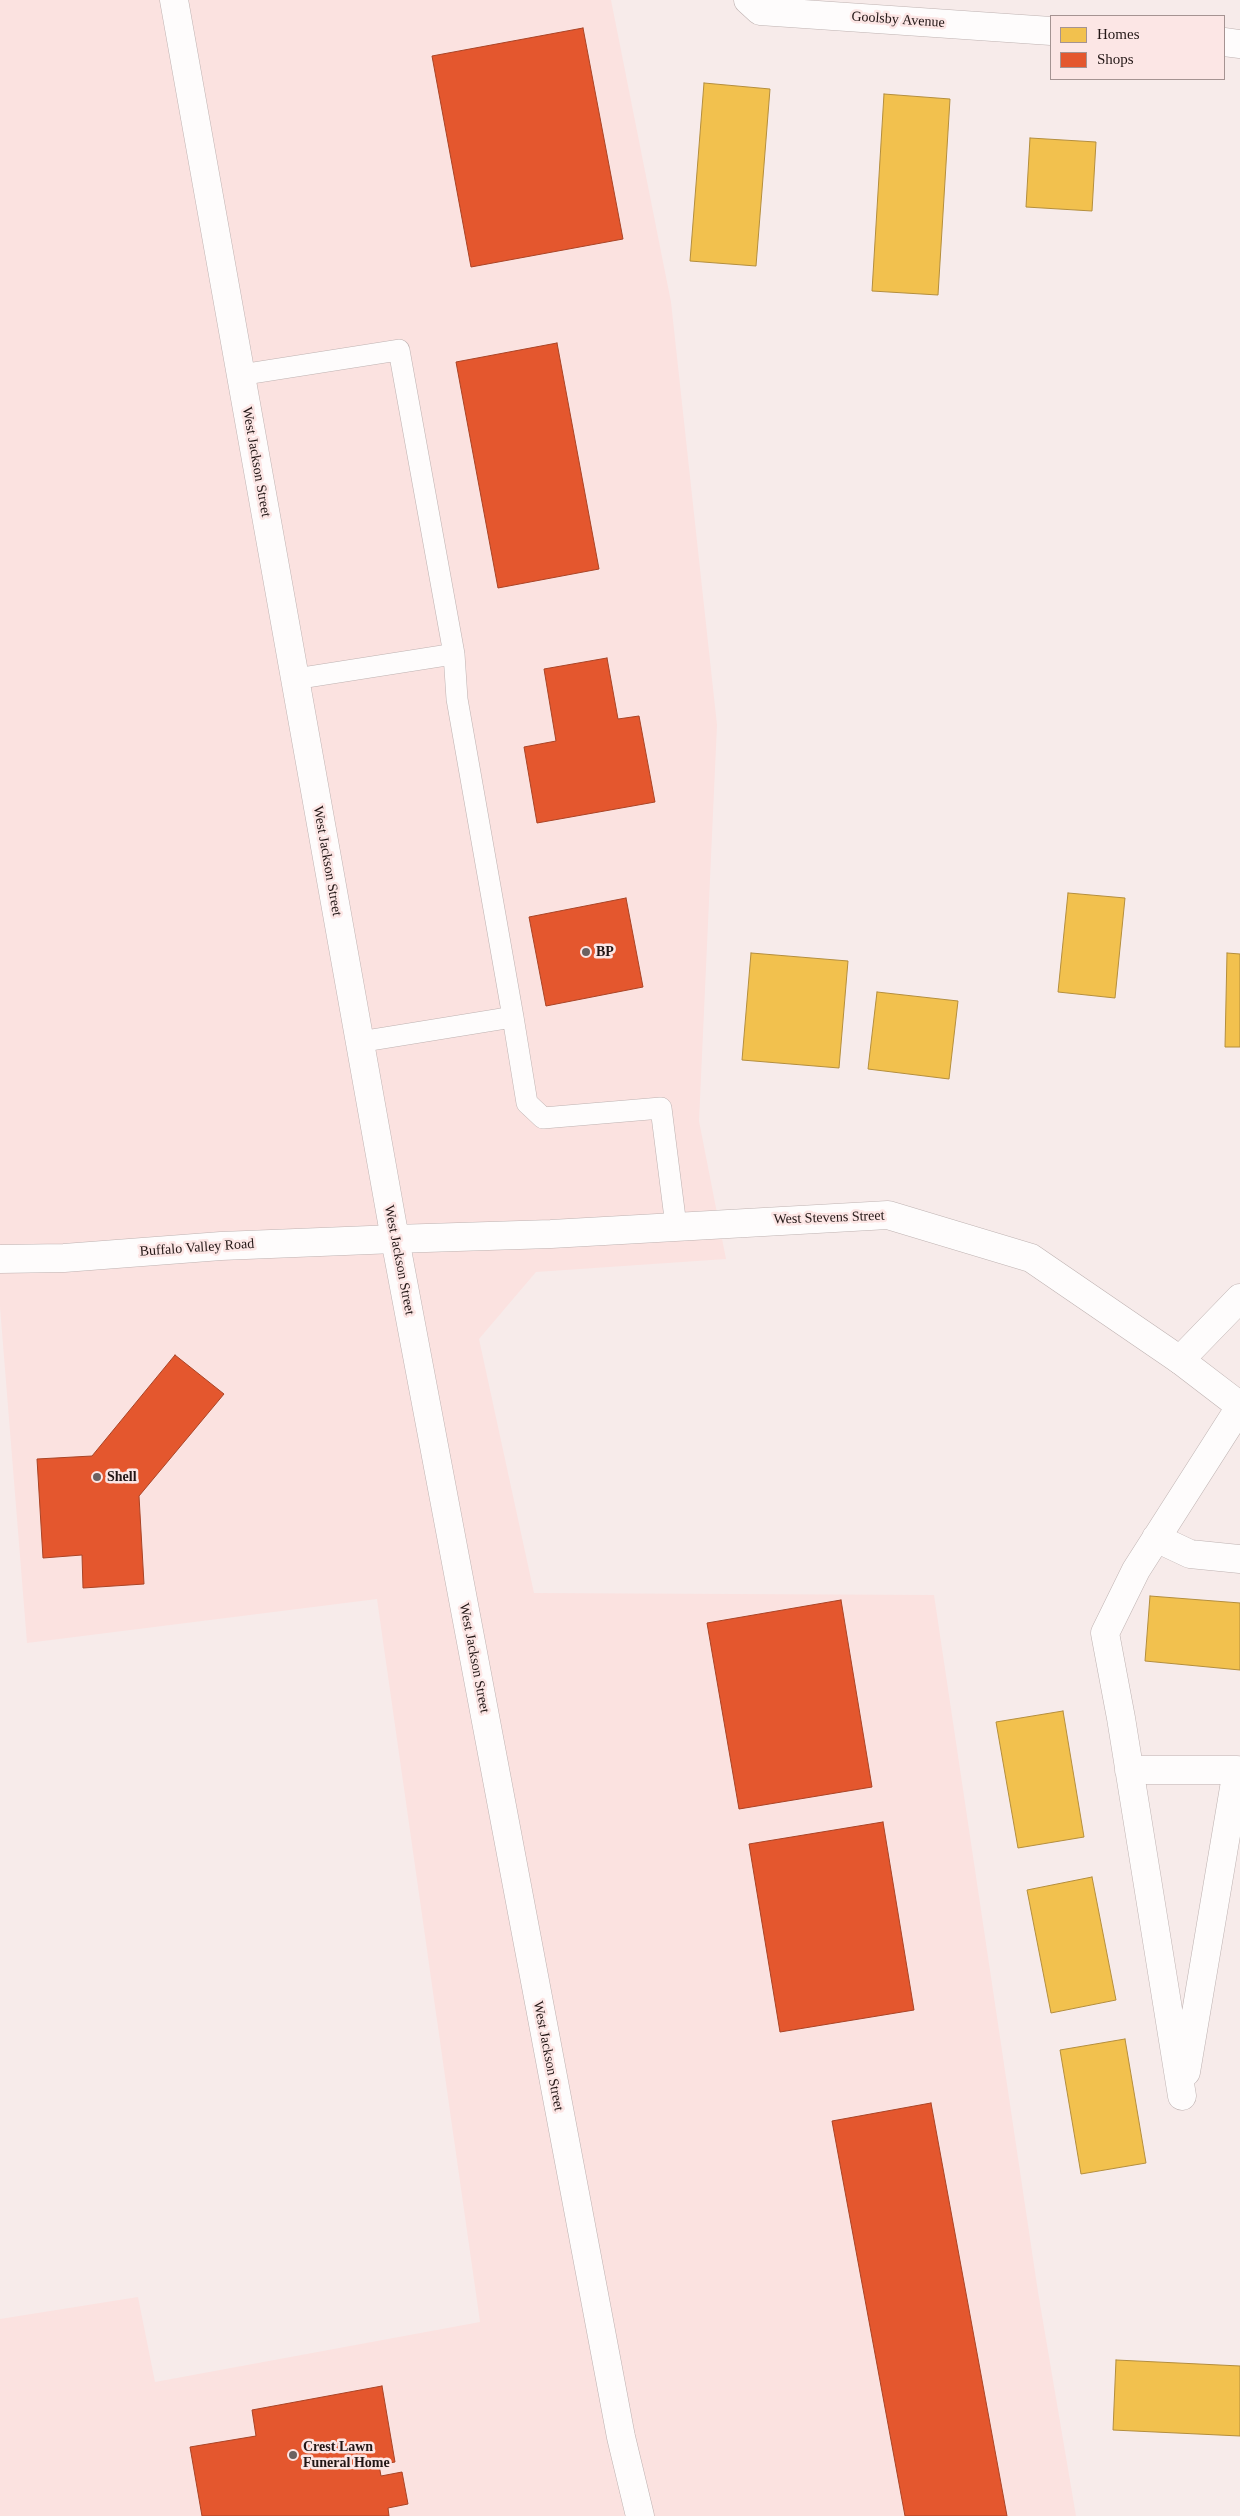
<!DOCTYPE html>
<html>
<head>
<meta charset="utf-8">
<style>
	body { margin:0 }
	#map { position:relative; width:1240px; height:2516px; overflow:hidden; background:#f7ebea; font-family:"Times New Roman",serif }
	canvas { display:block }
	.legend { position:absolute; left:1050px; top:15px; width:175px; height:65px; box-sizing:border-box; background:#fce6e5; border:1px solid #a59392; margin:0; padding:6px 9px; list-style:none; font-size:15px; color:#221615 }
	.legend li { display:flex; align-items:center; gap:10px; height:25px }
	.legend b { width:25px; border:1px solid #a59392 }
</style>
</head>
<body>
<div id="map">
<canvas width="1240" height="2516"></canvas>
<ul class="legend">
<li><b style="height:14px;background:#f2c14e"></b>Homes</li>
<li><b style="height:14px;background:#e4572e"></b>Shops</li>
</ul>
</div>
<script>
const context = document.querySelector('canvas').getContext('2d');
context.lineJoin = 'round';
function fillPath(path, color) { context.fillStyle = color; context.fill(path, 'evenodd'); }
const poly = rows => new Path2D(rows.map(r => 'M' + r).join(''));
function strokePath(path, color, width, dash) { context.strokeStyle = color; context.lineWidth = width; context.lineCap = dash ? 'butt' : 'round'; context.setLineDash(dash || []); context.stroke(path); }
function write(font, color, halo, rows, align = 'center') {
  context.font = font + ' "Times New Roman",serif'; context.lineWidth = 5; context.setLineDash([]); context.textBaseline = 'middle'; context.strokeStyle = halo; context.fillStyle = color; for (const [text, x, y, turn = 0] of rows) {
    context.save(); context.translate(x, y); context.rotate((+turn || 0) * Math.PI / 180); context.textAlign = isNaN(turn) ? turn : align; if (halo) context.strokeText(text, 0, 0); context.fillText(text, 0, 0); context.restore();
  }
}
fillPath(poly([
	[0,0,611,0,671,302,717,725,699,1121,726,1259,536,1272,479,1339,534,1593,934,1595,1038,2292,1076,2516,0,2516,0,2319,138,2297,155,2382,480,2322,377,1599,27,1643,0,1307]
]), '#fbe2e0');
const homes = poly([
	[704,83,770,89,756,266,690,261,704,83],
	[884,94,950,99,938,295,872,291,884,94],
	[1030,138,1096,142,1092,211,1026,207,1030,138],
	[1068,893,1125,898,1115,998,1058,992,1068,893],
	[751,953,848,961,839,1068,742,1060,751,953],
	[1227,953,1240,954,1240,1047,1225,1047,1227,953],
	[877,992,958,1001,949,1079,868,1069,877,992],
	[1150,1596,1240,1603,1240,1670,1145,1661,1150,1596],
	[1063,1711,1084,1837,1018,1848,996,1722,1063,1711],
	[1092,1877,1116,2000,1051,2013,1027,1890,1092,1877],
	[1125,2039,1146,2163,1081,2174,1060,2050,1125,2039],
	[1116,2360,1240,2366,1240,2436,1113,2430,1116,2360]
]);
fillPath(homes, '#f2c14e');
strokePath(homes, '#b48e3d', 1);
const shops = poly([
	[583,28,623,239,471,267,432,56,583,28],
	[557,343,599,569,498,588,456,362,557,343],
	[607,658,618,719,639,716,655,802,537,823,524,747,556,741,544,669,607,658],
	[626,898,643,987,546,1006,529,917,626,898],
	[175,1355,224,1394,139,1496,144,1584,83,1588,82,1555,43,1558,37,1459,92,1456,175,1355],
	[841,1600,872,1787,739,1809,707,1623,841,1600],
	[883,1822,914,2010,780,2032,749,1844,883,1822],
	[931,2103,1007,2516,905,2516,832,2121,931,2103],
	[382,2386,395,2462,379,2465,381,2476,402,2472,408,2504,388,2508,389,2516,202,2516,190,2447,256,2436,252,2410,382,2386]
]);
fillPath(shops, '#e4572e');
strokePath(shops, '#aa4426', 1);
const lane = poly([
	[240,375,399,350,454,654,295,679],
	[513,1017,527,1103,543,1118,661,1108,676,1226],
	[359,1042,513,1017,457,699,454,654]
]);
const street = poly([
	[748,0,760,11,1051,31],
	[1224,42,1240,44],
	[0,1259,64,1258,221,1246,395,1239],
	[1180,1360,1240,1298],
	[1156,1538,1190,1554,1240,1559],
	[1129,1770,1237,1770,1186,2072],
	[1182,2096,1121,1718,1105,1633,1136,1570,1240,1407]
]);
const secondary = poly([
	[174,0,395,1239,621,2437,640,2516],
	[395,1239,551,1234,888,1215,1031,1258,1180,1360,1240,1406]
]);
strokePath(lane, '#beb2b1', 22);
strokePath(street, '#beb2b1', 29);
strokePath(secondary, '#beb2b1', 29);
strokePath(lane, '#fefcfc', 21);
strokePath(street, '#fefcfc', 28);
strokePath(secondary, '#fefcfc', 28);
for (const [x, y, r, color] of [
	[586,952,5,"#6d6160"],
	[97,1477,5,"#6d6160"],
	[293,2455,5,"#6d6160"]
]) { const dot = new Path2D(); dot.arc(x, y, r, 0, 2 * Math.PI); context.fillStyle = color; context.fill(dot); strokePath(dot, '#fce6e5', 2); }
write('14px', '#221615', '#fce6e5', [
	["Goolsby Avenue",898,20,4],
	["West Jackson Street",256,462,80],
	["West Jackson Street",327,861,80],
	["West Stevens Street",829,1218,-2],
	["Buffalo Valley Road",197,1248,-4],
	["West Jackson Street",399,1260,79],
	["West Jackson Street",474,1658,79],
	["West Jackson Street",548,2056,79]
]);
write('bold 14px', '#221615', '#fce6e5', [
	["BP",596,952],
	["Shell",107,1477],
	["Crest Lawn",303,2447],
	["Funeral Home",303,2463]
], 'left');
</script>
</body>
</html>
